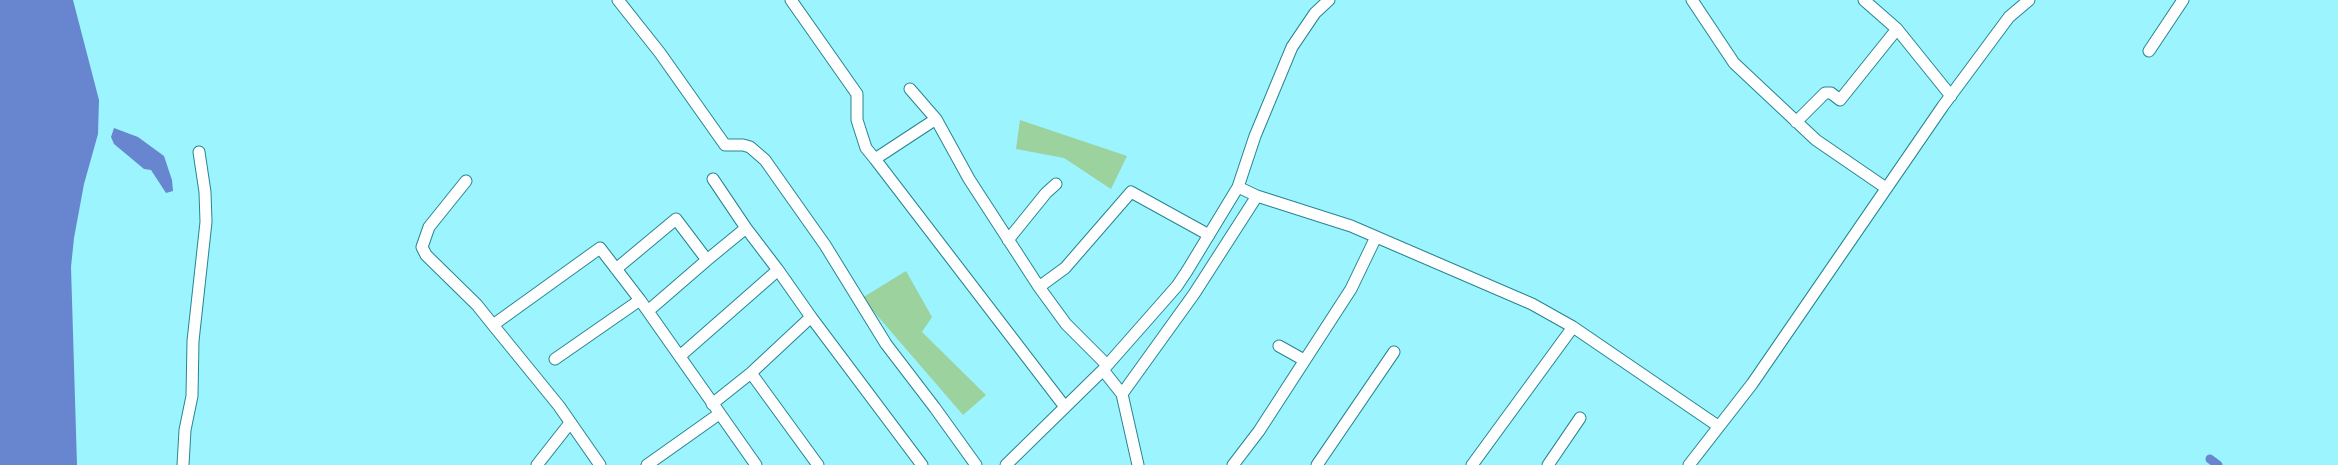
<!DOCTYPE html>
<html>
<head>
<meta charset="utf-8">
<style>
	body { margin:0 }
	canvas { display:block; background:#9cf4ff }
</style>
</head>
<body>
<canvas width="2338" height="465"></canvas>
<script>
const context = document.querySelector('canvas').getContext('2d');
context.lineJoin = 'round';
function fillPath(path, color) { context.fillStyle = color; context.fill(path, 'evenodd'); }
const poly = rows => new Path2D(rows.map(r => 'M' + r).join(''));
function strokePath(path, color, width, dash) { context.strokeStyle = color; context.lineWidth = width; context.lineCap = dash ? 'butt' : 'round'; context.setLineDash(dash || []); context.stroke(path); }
fillPath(poly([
	[1020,120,1127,156,1111,189,1064,158,1016,149],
	[906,271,932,317,922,332,986,395,963,415,862,298]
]), '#9bd29e');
fillPath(poly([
	[0,0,73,0,99,100,98,134,84,184,74,238,71,267,77,465,0,465],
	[114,128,138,137,164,156,172,180,173,191,166,193,151,170,144,169,114,144,111,137]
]), '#6886d0');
strokePath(poly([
	[2210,459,2218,465]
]), '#6886d0', 9);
const minor = poly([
	[618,0,660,53,725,145,743,145,750,147,765,160,825,245,886,344,935,408,976,465],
	[791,0,857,94,857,120,866,148,875,159],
	[1692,0,1734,63,1816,140,1886,188],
	[1864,0,1897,29,1951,96],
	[2149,51,2183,0],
	[910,89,936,119,969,179,1039,287,1066,324,1107,365],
	[936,119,875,159,1065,407],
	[1796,122,1825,93,1831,93,1840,100,1897,29],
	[713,179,746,228],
	[466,181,429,227,422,247,426,255,477,305,493,325,559,406,600,465],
	[1238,187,1257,196],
	[1008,240,1046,193,1056,184],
	[616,269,676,219,707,260,746,228,778,270,811,317,751,373,712,404],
	[1039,287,1065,268,1131,192,1209,235],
	[648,311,707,260],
	[811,317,922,465],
	[493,325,600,248,640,300,756,465],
	[1279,346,1304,360],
	[680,356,778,270],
	[555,359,640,300],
	[1103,370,1177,286,1187,271,1238,187,1255,136,1292,47,1315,13,1329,0],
	[751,373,818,465],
	[1122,394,1194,294,1257,196,1351,226,1532,304,1573,327,1718,426],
	[183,465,185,430,192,396,193,341,206,222,205,192,199,152],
	[537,465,570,423],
	[647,465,719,414],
	[1006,465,1103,370,1122,394,1138,465],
	[1233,465,1259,431,1351,289,1376,237],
	[1317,465,1394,352],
	[1472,465,1573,327],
	[1548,465,1580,418],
	[1689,465,1752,384,1943,106,2009,17,2029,0]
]);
strokePath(minor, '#288590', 13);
strokePath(minor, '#fff', 11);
</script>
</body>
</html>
